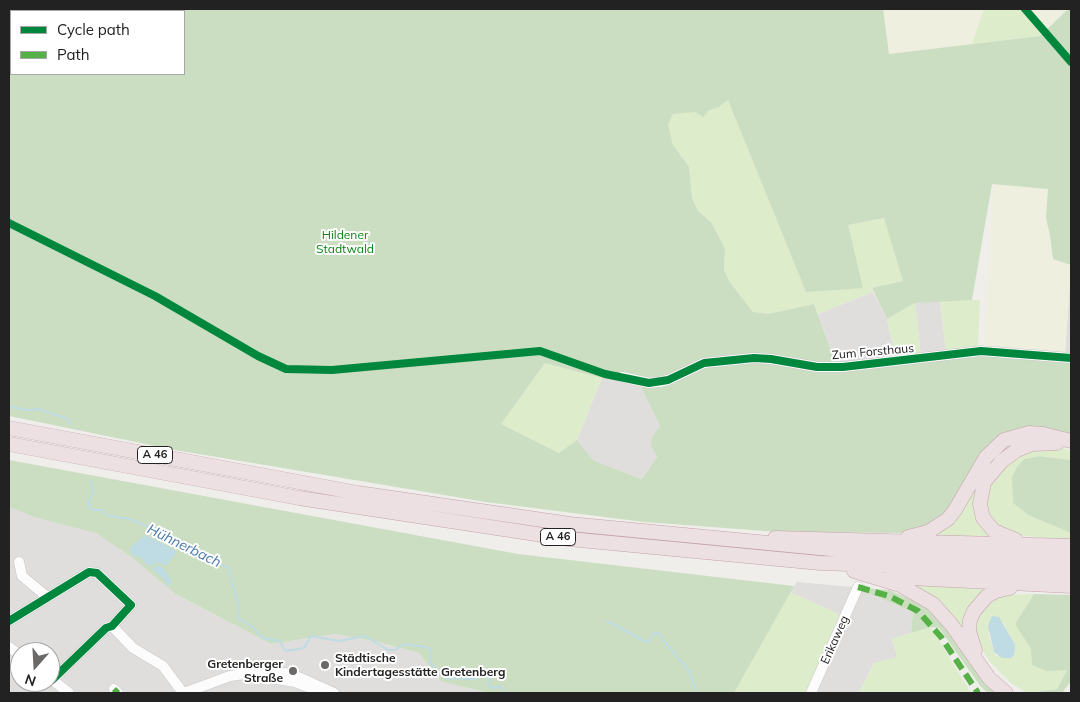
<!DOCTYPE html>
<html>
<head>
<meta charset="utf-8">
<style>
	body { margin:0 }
	#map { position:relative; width:1080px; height:702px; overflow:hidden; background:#f0eeeb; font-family:Mulish,sans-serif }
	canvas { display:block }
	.frame { position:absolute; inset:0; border:10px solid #222; pointer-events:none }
	.legend { position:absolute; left:10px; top:10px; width:175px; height:65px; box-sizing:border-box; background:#fff; border:1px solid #a7a7a7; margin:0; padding:6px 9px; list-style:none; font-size:15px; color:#222 }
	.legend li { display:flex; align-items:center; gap:10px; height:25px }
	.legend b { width:25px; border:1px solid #a7a7a7 }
	.north { position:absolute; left:10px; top:642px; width:50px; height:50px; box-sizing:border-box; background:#fff; border:1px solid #a7a7a7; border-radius:50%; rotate:199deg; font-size:14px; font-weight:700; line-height:20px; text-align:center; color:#222 }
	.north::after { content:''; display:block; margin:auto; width:18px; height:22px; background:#6a6968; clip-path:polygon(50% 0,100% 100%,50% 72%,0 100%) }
</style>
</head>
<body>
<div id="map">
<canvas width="1080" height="702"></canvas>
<div class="frame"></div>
<ul class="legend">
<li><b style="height:6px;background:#00873e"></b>Cycle path</li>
<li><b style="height:6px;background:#55b145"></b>Path</li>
</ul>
<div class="north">N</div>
</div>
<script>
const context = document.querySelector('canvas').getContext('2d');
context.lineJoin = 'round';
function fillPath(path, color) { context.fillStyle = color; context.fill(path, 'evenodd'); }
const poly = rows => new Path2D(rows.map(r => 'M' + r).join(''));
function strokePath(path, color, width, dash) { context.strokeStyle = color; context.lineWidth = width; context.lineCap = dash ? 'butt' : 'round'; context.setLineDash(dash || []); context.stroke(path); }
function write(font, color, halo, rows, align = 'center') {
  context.font = font + ' Mulish,sans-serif'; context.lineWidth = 4; context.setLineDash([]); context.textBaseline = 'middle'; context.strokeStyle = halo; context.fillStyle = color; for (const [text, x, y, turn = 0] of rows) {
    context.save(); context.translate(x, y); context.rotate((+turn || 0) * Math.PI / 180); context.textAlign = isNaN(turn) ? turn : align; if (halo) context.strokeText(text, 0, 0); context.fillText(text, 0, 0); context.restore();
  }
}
fillPath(poly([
	[1071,270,1071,355,1065,354],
	[873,292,887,319,896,359,836,364,818,314],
	[940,300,946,352,921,356,915,303],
	[602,378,639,383,660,426,653,435,654,450,657,457,641,479,593,460,577,440],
	[9,507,34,517,96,532,130,556,174,593,271,644,335,634,378,642,419,653,442,682,490,693,9,693],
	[20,652,50,652,50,682,20,682],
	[797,582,853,587,913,612,911,633,892,639,898,658,874,663,859,693,814,693,847,618,790,592]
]), '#dfdedc');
fillPath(poly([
	[883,9,984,9,972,44,889,54],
	[1030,9,1068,9,1047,29],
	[993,184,1049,189,1046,218,1050,235,1053,259,1071,265,1065,354,984,346]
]), '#efefdf');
fillPath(poly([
	[984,9,1021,9,1043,33,1040,36,972,44],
	[728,99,806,292,848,225,885,218,903,281,872,288,873,292,818,314,814,304,768,314,753,312,729,281,724,270,725,248,711,222,698,211,692,197,689,167,673,145,668,125,673,114,719,107],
	[940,300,980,300,978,347,946,352],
	[915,303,921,356,896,359,887,319],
	[545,363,602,378,577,440,559,453,501,424],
	[1029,440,976,499,999,538,912,539,977,478,1004,444],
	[1060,447,1071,451,1071,460,1039,456,1024,459,1012,491,1013,503,1028,515,1071,533,1071,540,1025,536,999,529,988,516,986,491,997,473,1024,452],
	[903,583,992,590,967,638],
	[790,592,843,616,808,693,734,693],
	[1034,594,1015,624,1047,671,1067,669,1057,689,1027,693,1011,683,989,661,978,643,975,625,985,603,1002,595],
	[1002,621,1010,636,997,657,994,652,988,632],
	[931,627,971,693,859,693,874,663,897,657,892,639]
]), '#ddeccb');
fillPath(poly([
	[9,9,883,9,889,54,1040,36,1068,9,1071,9,1071,265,1053,259,1050,235,1046,218,1048,189,992,184,972,300,915,303,887,319,872,288,903,281,884,218,848,225,863,288,806,292,728,100,719,107,709,110,703,117,695,112,673,114,668,125,673,145,689,167,692,198,698,211,711,222,725,248,724,270,729,281,753,312,768,314,814,304,836,364,978,353,1071,361,1071,436,1022,428,937,523,915,533,779,532,644,522,486,502,175,450,9,416],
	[11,11,184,11,184,74,11,74],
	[545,363,602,378,639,383,660,426,653,435,651,445,657,457,643,477,641,479,593,460,577,440,559,453,501,424],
	[1039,456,1071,460,1071,533,1028,515,1013,503,1012,477,1017,467,1024,459],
	[9,460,518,554,794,586,734,693,490,693,442,682,419,653,378,642,335,634,271,644,174,593,130,556,96,533,34,517,9,507],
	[853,587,889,590,922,604,939,620,1000,693,988,693,981,687,939,628,931,627,911,633,913,612],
	[1034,594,1071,595,1071,681,1062,693,1029,693,1057,689,1067,670,1047,671,1032,665,1031,649,1015,624]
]), '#cbdec1');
fillPath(poly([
	[147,536,175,550,176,553,166,566,157,562,149,567,140,557,134,556,130,552,130,548,142,537],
	[158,565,163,568,171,579,171,583,167,587,165,580,152,569],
	[992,616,999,617,1015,645,1014,655,1011,658,1002,658,994,652,988,626]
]), '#bfdbe3');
strokePath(poly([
	[9,406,25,410,39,409,68,419,70,424],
	[91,480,93,493,89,501,89,507,92,510,101,510,109,516,129,519,156,530,228,568,239,606,239,619,253,627,262,638,280,641,285,651,304,648,311,636,339,641,365,636,388,650,395,650,404,644,425,647,431,649,430,663,445,678,474,679,487,676,490,679,488,686,495,688,500,686,504,689,504,693],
	[607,621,644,641,649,642,654,633,658,633,689,671,696,693]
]), '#bfdbe3', 2);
const minor = poly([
	[622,377,649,383,659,382,668,380,704,363,754,358,771,359,817,367,843,367,981,351,1071,358],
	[19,562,22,576,46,596],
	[9,621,89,572,97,573,131,605,112,626,106,628,52,680],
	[112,626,133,648,163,666,183,693],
	[9,647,20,655],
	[50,678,69,693],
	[270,678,295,682,316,690],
	[114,689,118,693],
	[184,693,230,676,265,671,292,674,334,693],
	[811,693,858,587]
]);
const highway = poly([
	[9,428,358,493,570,524,862,552,1071,560],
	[9,444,299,498,569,539,820,563,1071,572],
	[908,537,928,532,948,519,955,510,986,457,1004,440,1029,433,1043,434,1071,441],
	[775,538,1071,546],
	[1016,540,994,531,983,518,980,504,984,482,1002,461,1017,450,1032,444,1057,443],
	[854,571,900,585,933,604,951,624,989,678,1006,693],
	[890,577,1071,586],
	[975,650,969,631,970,620,974,611,987,596,996,591,1010,588]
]);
strokePath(minor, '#c9c8c7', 11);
strokePath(highway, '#c5a2ac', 15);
strokePath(minor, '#fdfcfc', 10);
strokePath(highway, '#ece0e2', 14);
strokePath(poly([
	[858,587,889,596,918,611,941,637,978,693],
	[114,689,118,693]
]), '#55b145', 6, [12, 6]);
strokePath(poly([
	[1025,9,1071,62],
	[9,223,155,296,258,356,286,369,332,370,540,351,605,374,649,383,668,380,704,363,754,358,771,359,817,367,843,367,981,351,1071,358],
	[9,621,89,572,97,573,131,605,112,626,106,628,52,680]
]), '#00873e', 8);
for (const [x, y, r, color] of [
	[325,665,5,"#6a6968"],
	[293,671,5,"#6a6968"]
]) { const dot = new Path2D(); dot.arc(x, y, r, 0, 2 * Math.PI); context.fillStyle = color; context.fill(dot); strokePath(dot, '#fff', 2); }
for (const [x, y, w] of [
	[155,455,35],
	[558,537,35]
]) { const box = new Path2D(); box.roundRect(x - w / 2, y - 8.5, w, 17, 4); context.fillStyle = '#fff'; context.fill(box); strokePath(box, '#222', 1); }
write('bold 11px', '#222', null, [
	["A 46",155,455],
	["A 46",558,537]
]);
write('12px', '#0c8416', '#fff', [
	["Hildener",345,235],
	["Stadtwald",345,249]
]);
write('12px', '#222', '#fff', [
	["Zum Forsthaus",873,352,-5],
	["Erikaweg",835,640,-66]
]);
write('bold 12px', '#222', '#fff', [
	["Städtische",335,658],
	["Kindertagesstätte Gretenberg",335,672],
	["Gretenberger",283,664,"right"],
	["Straße",283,678,"right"]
], 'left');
write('italic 14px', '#4a7aab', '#fff', [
	["Hühnerbach",184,546,26]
]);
</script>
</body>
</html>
